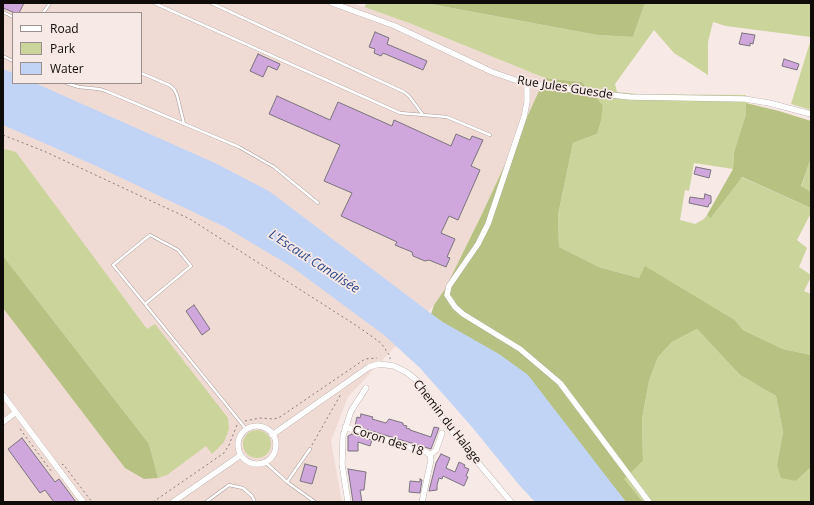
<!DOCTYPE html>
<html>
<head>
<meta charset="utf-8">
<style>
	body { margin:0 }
	#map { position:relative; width:814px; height:505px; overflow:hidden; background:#f7e9e5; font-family:"Open Sans",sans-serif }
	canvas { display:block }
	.frame { position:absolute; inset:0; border:4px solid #0f0b09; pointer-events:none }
	.legend { position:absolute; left:12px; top:12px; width:130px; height:72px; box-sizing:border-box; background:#f7e9e5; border:1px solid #9a908d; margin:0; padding:5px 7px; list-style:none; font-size:12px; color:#0f0b09 }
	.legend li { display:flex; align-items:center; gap:8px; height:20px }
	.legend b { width:20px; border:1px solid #9a908d }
</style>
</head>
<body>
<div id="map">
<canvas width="814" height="505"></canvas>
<div class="frame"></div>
<ul class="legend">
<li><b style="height:5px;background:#fff"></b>Road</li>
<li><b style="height:11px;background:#cbd59b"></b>Park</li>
<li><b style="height:11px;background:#c2d4f6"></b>Water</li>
</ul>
</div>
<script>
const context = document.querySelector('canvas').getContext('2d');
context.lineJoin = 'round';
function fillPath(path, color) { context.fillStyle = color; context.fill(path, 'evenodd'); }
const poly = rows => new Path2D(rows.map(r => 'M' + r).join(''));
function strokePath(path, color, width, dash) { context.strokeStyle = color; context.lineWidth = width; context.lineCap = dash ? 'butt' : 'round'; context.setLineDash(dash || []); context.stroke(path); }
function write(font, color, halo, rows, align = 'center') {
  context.font = font + ' "Open Sans",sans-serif'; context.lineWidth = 3.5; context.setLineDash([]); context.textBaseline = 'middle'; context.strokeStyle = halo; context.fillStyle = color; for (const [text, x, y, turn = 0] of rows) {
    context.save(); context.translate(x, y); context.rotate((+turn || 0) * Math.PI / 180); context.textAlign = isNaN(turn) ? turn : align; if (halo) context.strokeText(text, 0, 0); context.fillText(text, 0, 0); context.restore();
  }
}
fillPath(poly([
	[3,3,352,3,409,23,545,78,481,216,445,289,434,305,348,397,331,441,342,502,3,502],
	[13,13,141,13,141,83,13,83]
]), '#f0dbd4');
fillPath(poly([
	[367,3,425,3,597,35,633,37,645,3,811,3,811,37,726,26,713,22,708,42,708,75,674,53,654,30,615,84,617,92,638,94,746,95,746,114,734,152,733,169,694,163,689,191,685,190,680,220,695,224,704,219,707,215,712,217,741,177,811,208,811,213,797,240,807,248,799,267,811,275,811,277,804,291,811,294,811,355,783,349,743,330,735,320,646,267,639,278,599,267,559,247,558,215,573,143,597,134,603,105,582,82,545,78,409,23,364,7],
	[811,39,811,110,791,104],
	[5,149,16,152,147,329,155,324,228,418,229,429,224,442,212,454,206,446,167,475,158,478,149,444,3,256,3,151],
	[811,158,811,192,801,187],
	[697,329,740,375,776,396,783,432,777,465,796,481,811,467,811,502,643,502,623,479,643,461,642,419,649,381,658,357,672,342],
	'243 444a14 14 0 1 1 28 0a14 14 0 1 1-28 0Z'
]), '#cbd59b');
fillPath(poly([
	[425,3,645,3,633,37,597,35],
	[545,78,582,82,603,105,601,120,597,134,573,143,558,215,559,247,599,267,639,278,645,266,735,320,743,330,783,349,811,355,811,467,796,481,781,478,777,465,783,432,776,396,740,375,697,329,672,342,658,357,649,381,642,419,643,461,624,479,643,502,626,502,618,492,441,321,431,314,434,305,445,289,481,216],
	[746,103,779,111,811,121,811,158,801,186,811,192,811,208,742,177,711,218,707,215,733,169,734,152,746,114],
	[3,256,149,444,158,478,144,479,125,468,3,308]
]), '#b7c282');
fillPath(poly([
	[3,69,13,73,13,83,35,83,215,163,269,191,441,321,499,354,528,375,626,502,535,502,520,486,472,427,420,368,384,335,292,267,225,227,96,166,3,125]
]), '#c2d4f6');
const building = poly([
	[3,3,24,3,19,13,15,13,3,8,3,3],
	[375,32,389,38,387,44,427,61,423,70,383,53,381,56,374,53,375,49,369,47,375,32],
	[742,33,755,35,753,44,750,43,750,46,739,44,742,33],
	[258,54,280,64,277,70,268,66,263,77,250,71,258,54],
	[784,59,799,64,797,70,782,66,784,59],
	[277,96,330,120,338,102,392,126,394,120,451,146,456,134,470,140,472,136,483,140,471,166,480,170,458,220,449,216,441,233,455,239,447,257,450,258,446,267,429,260,425,261,413,256,412,252,395,245,397,242,341,216,352,193,324,181,340,145,269,114,277,96],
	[696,167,711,170,709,178,694,174,696,167],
	[705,194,711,196,711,203,709,204,708,207,689,203,690,197,704,199,705,194],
	[194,305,210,329,202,335,186,311,194,305],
	[361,414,373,417,372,419,386,423,389,419,403,423,403,425,407,426,406,428,410,429,410,430,431,437,434,427,439,428,431,449,355,426,357,417,360,418,361,414],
	[352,434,372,440,370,446,358,442,358,451,348,451,348,436,352,434],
	[22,438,55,482,59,479,76,502,54,502,45,490,40,493,8,449,22,438],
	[441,454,450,458,446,468,455,472,459,462,465,465,464,467,469,469,466,476,468,477,464,486,443,476,442,479,439,478,437,485,437,490,429,491,436,463,441,454],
	[305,464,317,467,312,484,300,481,305,464],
	[348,469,366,472,364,490,360,490,362,502,353,502,348,469],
	[420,479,422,480,420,493,409,492,410,481,420,482,420,479]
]);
fillPath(building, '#cfa7dd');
strokePath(building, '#7b747d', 1);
const service = poly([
	[154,3,400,113,447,117,490,135],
	[211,3,404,92,409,96,423,115],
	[3,12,13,17],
	[43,13,50,3],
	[3,56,13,61],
	[141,73,169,85,174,89,177,95,184,124],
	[66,83,79,87,99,89,106,91,239,147,274,167,318,203],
	[145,304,113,265,150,235,178,250,191,266,145,304,246,429],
	[265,462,287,482,315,502],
	[287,482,310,449],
	[206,502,229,485,243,488,252,496,255,502]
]);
const minor = poly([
	[332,3,395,26,492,72,521,82,601,94,630,97,745,99,769,103,811,114],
	[527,83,527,102,524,117,488,224,478,244,449,286,447,295,455,307,463,314,520,349,560,383,649,502],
	[3,395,83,502],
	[3,422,16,412],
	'238 445a19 19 0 1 1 38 0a19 19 0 1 1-38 0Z',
	[345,427,426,452,430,455],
	[272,435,369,367,379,364,394,366,406,372,419,382,450,429,511,502],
	[173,502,241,455],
	[348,502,342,464,343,436,351,411,366,388],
	[422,502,431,460,430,455,436,450,442,433]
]);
strokePath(service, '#a79a96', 3.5);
strokePath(minor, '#a79a96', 6);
strokePath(poly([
	[3,135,46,152,190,219,357,326,381,343,390,356,390,359],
	[245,421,260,418,274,419,280,417,365,359,377,358],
	[20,429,52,472,53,471],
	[312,445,341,394],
	[62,465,63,464,92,502],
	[153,502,224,453,229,445,237,425]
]), '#857b78', 1, [2, 3]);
strokePath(service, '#fff', 2.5);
strokePath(minor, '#fff', 5.5);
write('12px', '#0f0b09', '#f7e9e5', [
	["Rue Jules Guesde",565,88,9],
	["Chemin du Halage",447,422,52],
	["Coron des 18",388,441,18]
]);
write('italic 13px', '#2d4a8d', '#f7e9e5', [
	["L'Escaut Canalisée",314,262,33]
]);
</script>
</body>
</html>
